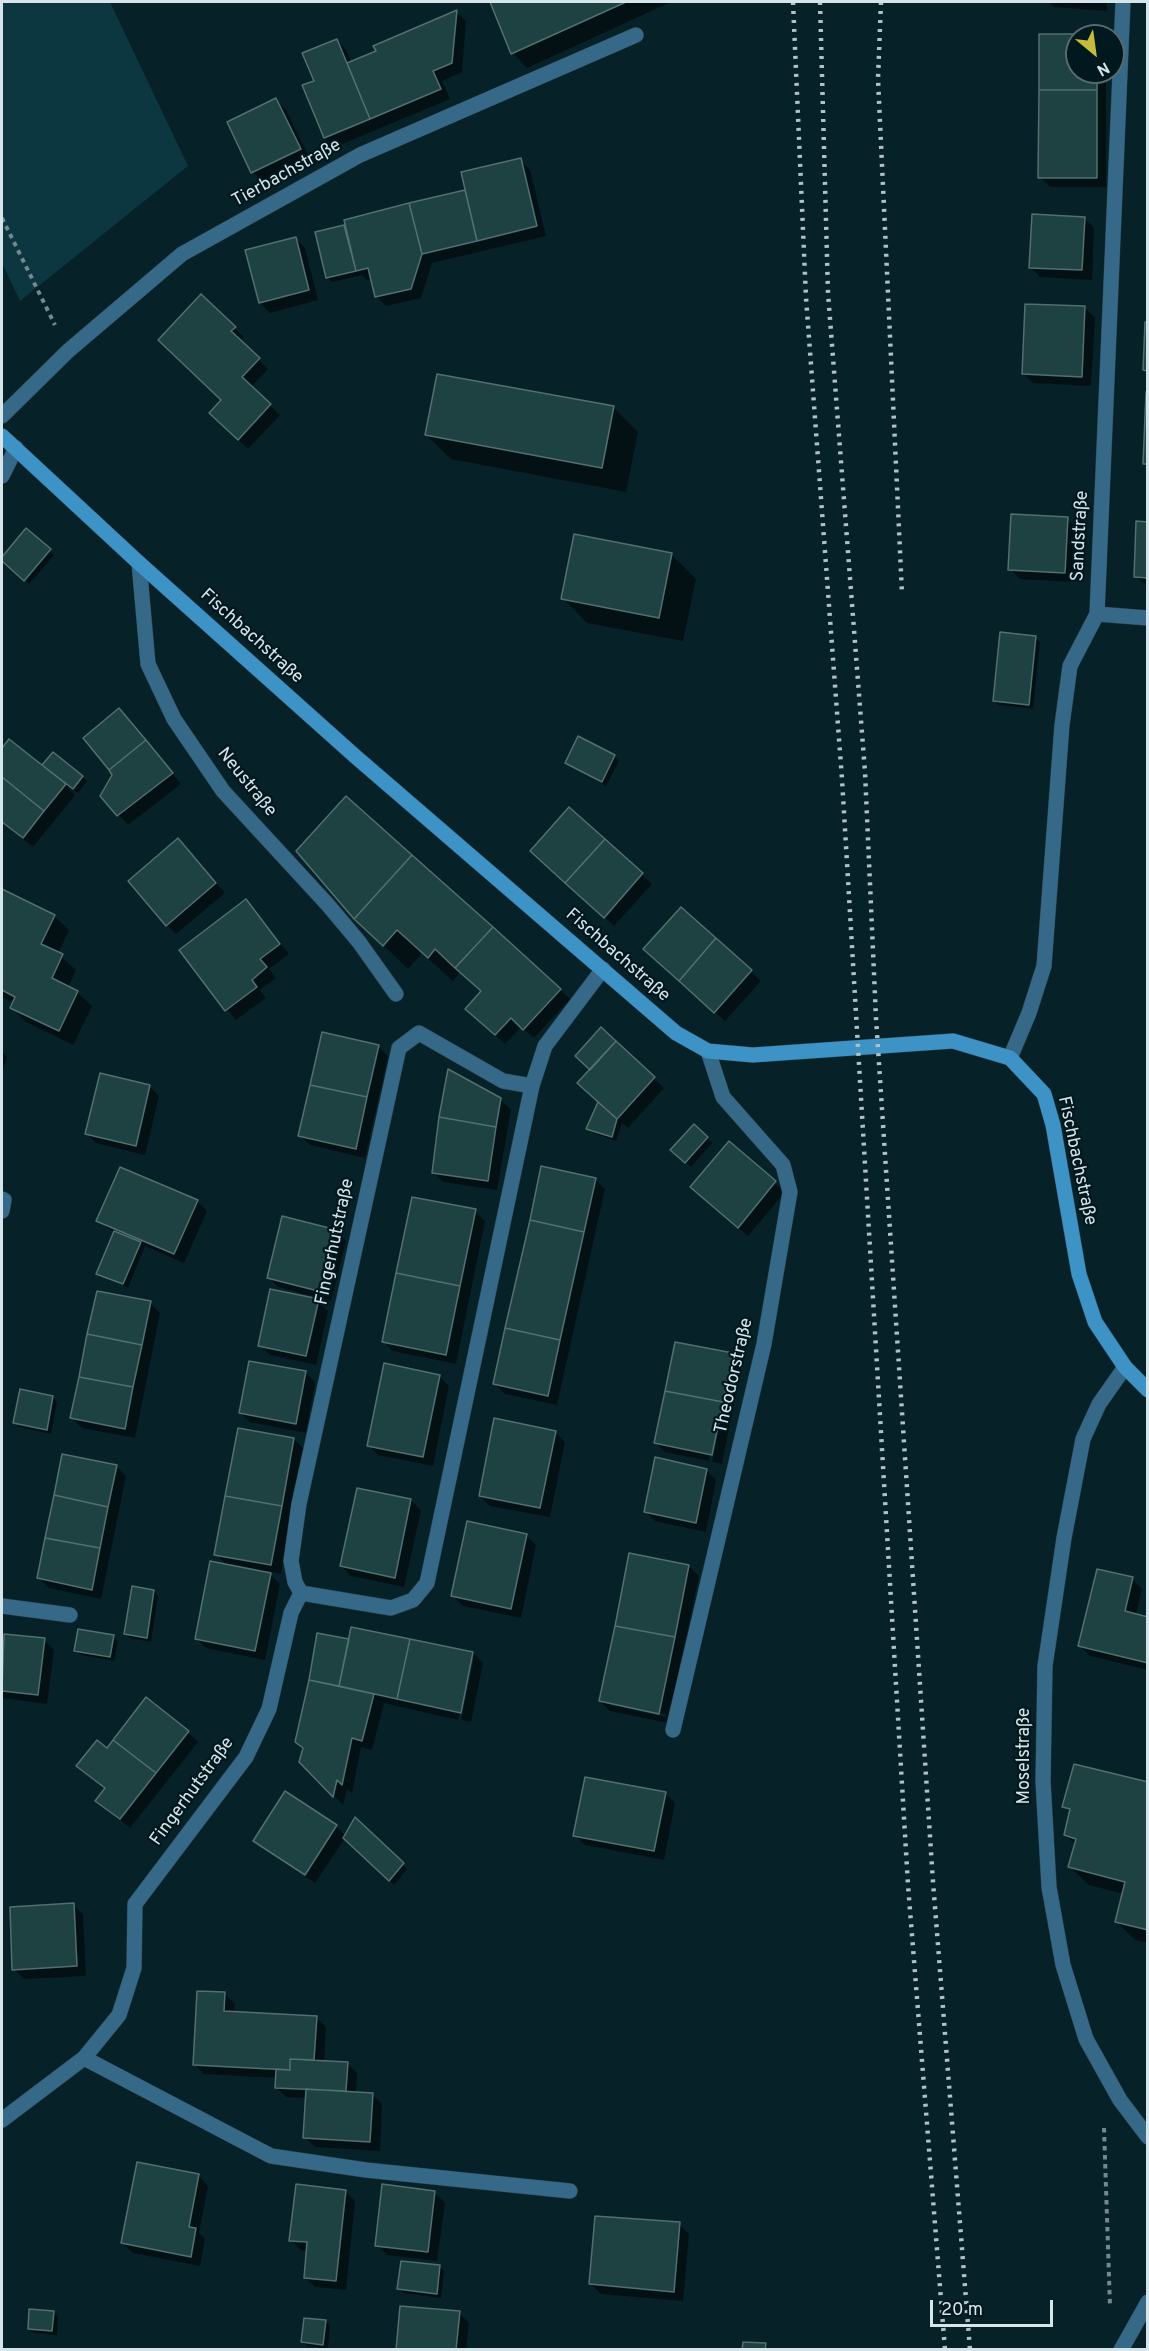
<!DOCTYPE html>
<html>
<head>
<meta charset="utf-8">
<style>
	body { margin:0 }
	#map { position:relative; width:1149px; height:2351px; overflow:hidden; background:#072128; font-family:Overpass,sans-serif }
	canvas { display:block }
	.frame { position:absolute; inset:0; border:3px solid #d6e5ea; pointer-events:none }
	.north { position:absolute; left:1065px; top:24px; width:60px; height:60px; box-sizing:border-box; background:#00181e; border:2px solid #566a70; border-radius:50%; rotate:151deg; font-size:16px; font-weight:700; line-height:24px; text-align:center; color:#d6e5ea }
	.north::after { content:''; display:block; margin:auto; width:21px; height:27px; background:#c6bc3c; clip-path:polygon(50% 0,100% 100%,50% 72%,0 100%) }
	.scale { position:absolute; left:930px; top:2300px; width:123px; height:27px; box-sizing:border-box; border:3px solid #d6e5ea; border-top:0; padding-left:8px; font-size:18px; line-height:21px; white-space:nowrap; color:#d6e5ea; -webkit-text-stroke:4px #00181e; paint-order:stroke }
</style>
</head>
<body>
<div id="map">
<canvas width="1149" height="2351"></canvas>
<div class="frame"></div>
<div class="north">N</div>
<div class="scale">20 m</div>
</div>
<script>
const context = document.querySelector('canvas').getContext('2d');
context.lineJoin = 'round';
function fillPath(path, color) { context.fillStyle = color; context.fill(path, 'evenodd'); }
const poly = rows => new Path2D(rows.map(r => 'M' + r).join(''));
function strokePath(path, color, width, dash) { context.strokeStyle = color; context.lineWidth = width; context.lineCap = dash ? 'butt' : 'round'; context.setLineDash(dash || []); context.stroke(path); }
function write(font, color, halo, rows, align = 'center') {
  context.font = font + ' Overpass,sans-serif'; context.lineWidth = 4.5; context.setLineDash([]); context.textBaseline = 'middle'; context.strokeStyle = halo; context.fillStyle = color; for (const [text, x, y, turn = 0] of rows) {
    context.save(); context.translate(x, y); context.rotate((+turn || 0) * Math.PI / 180); context.textAlign = isNaN(turn) ? turn : align; if (halo) context.strokeText(text, 0, 0); context.fillText(text, 0, 0); context.restore();
  }
}
fillPath(poly([
	[2,2,110,2,188,166,20,301,2,263]
]), '#0c3640');
fillPath(poly([
	[491,2,671,2,527,68,513,53],
	[1049,2,1107,2,1107,11,1054,7],
	[456,12,466,21,462,72,442,81,450,99,335,147,325,138,304,86,315,81,337,40,346,50,352,63],
	[1040,36,1096,36,1077,36,1077,72,1106,72,1106,187,1050,187,1040,177],
	[276,100,286,110,310,159,262,182,253,172,229,123],
	[520,160,530,170,546,236,432,263,421,298,386,306,376,296,372,279,367,280,362,275,332,282,327,277,344,226,348,230,346,221,467,191],
	[1085,219,1094,228,1092,280,1040,277,1031,267],
	[295,238,305,248,318,300,270,313,260,303],
	[1085,308,1095,318,1091,386,1033,383,1023,373],
	[234,328,244,337,240,341,268,369,251,387,280,415,248,449,221,423,223,400,170,350],
	[438,376,614,408,638,432,626,492,451,459,426,435],
	[1067,519,1077,529,1074,582,1020,579,1010,569],
	[1148,523,1148,587,1136,577],
	[27,530,54,555,29,584,2,559],
	[671,554,696,579,683,641,587,623,563,598],
	[1035,637,1040,642,1033,709,999,705,994,701],
	[129,720,181,784,128,825,101,795,114,775],
	[9,741,43,767,53,755,87,781,78,793,65,785,75,795,33,847,2,822,2,751],
	[614,756,619,761,606,786,566,763],
	[569,809,652,884,614,926,542,861],
	[187,850,225,893,176,934,167,925],
	[298,851,560,990,570,999,534,1038,521,1027,505,1044,477,1018,482,992,460,972,453,981,422,953,408,969,381,943],
	[2,891,54,916,69,930,58,954,76,970,68,987,77,992,92,1006,73,1045,26,1022,12,1008,14,1003,2,997],
	[246,901,289,954,269,969,276,978,260,990,266,998,236,1020,181,950],
	[681,909,761,981,725,1021,655,959],
	[601,1029,664,1088,628,1128,622,1123,616,1141,593,1133,588,1129,600,1103,591,1070],
	[378,1046,388,1056,365,1158,310,1145,300,1135],
	[2,1051,7,1057,2,1073],
	[149,1086,159,1096,145,1155,96,1143,86,1133],
	[501,1100,511,1110,497,1190,443,1182,433,1172],
	[694,1126,712,1143,691,1167,677,1155],
	[729,1143,785,1192,748,1236,692,1187],
	[595,1179,605,1189,557,1405,505,1394,495,1384],
	[197,1201,207,1211,184,1263,145,1246,128,1288,98,1273,115,1233,98,1221],
	[475,1211,485,1221,456,1364,393,1351,383,1341],
	[336,1231,346,1241,331,1301,278,1287,269,1278],
	[318,1301,328,1311,316,1365,270,1355,260,1345],
	[150,1303,160,1313,135,1438,82,1428,72,1418],
	[733,1354,742,1364,722,1464,712,1462,733,1360,730,1360,709,1461,665,1452,656,1443],
	[305,1372,315,1382,306,1433,250,1422,240,1412],
	[439,1376,449,1386,433,1466,378,1455,368,1445],
	[53,1397,57,1402,51,1434,19,1427,14,1422],
	[555,1432,565,1442,550,1517,490,1506,480,1496],
	[294,1439,304,1449,281,1574,267,1571,280,1584,265,1660,206,1648,196,1638,228,1566,216,1554],
	[116,1466,126,1476,101,1599,49,1588,39,1578],
	[706,1470,716,1480,706,1532,655,1521,645,1511],
	[411,1500,421,1510,404,1587,351,1576,341,1566],
	[526,1535,536,1545,521,1618,463,1606,453,1596],
	[689,1566,699,1576,668,1723,610,1711,600,1701],
	[610,1702,666,1714,666,1717,610,1705],
	[1132,1579,1142,1589,1136,1615,1148,1618,1148,1670,1090,1656,1080,1646],
	[154,1591,158,1596,151,1642,130,1638,125,1633],
	[2,1635,44,1640,54,1650,47,1704,2,1698],
	[113,1636,118,1641,114,1661,81,1655,76,1651],
	[350,1640,473,1653,483,1663,471,1722,461,1720,474,1658,470,1658,458,1720,384,1703,372,1750,361,1747,352,1793,347,1789,343,1805,301,1761,304,1749,297,1742,311,1680],
	[188,1732,198,1742,130,1828,97,1800,106,1789,78,1766],
	[1148,1784,1148,1943,1135,1940,1117,1922,1124,1894,1089,1885,1070,1867,1076,1845,1065,1835,1070,1813,1064,1806],
	[286,1793,336,1826,346,1836,356,1819,407,1869,394,1885,345,1838,315,1883,265,1850,255,1840],
	[665,1793,675,1803,664,1860,585,1845,575,1835],
	[73,1905,83,1914,86,1976,24,1979,14,1969],
	[225,1994,235,2004,234,2013,316,2017,326,2027,324,2062,347,2063,357,2073,356,2093,372,2094,382,2104,380,2151,315,2147,305,2137,307,2098,286,2097,276,2087,277,2078,204,2074,194,2064],
	[199,2176,208,2186,199,2233,205,2239,200,2266,133,2253,123,2243],
	[345,2191,355,2201,346,2290,315,2287,305,2277,308,2251,301,2250,291,2240],
	[435,2193,445,2203,437,2261,387,2255,377,2245],
	[679,2224,689,2234,683,2301,601,2294,591,2284],
	[439,2266,444,2271,441,2298,403,2293,399,2289],
	[54,2312,58,2317,57,2335,34,2333,29,2329],
	[459,2313,469,2323,466,2350,397,2350],
	[326,2321,330,2326,328,2349,307,2346,302,2341]
]), '#0007');
const building = poly([
	[490,2,626,2,511,54,490,2],
	[457,10,452,63,433,71,441,89,370,119,347,63,376,51,373,46,457,10],
	[1039,34,1097,34,1077,36,1077,72,1097,72,1097,90,1039,90,1039,34],
	[337,39,370,119,324,138,302,85,314,81,302,53,337,39],
	[1039,90,1097,90,1097,178,1038,178,1039,90],
	[276,98,301,149,251,173,227,122,276,98],
	[521,158,537,226,477,241,461,172,521,158],
	[465,190,477,241,422,254,409,203,465,190],
	[409,203,422,254,411,289,375,297,368,268,356,271,344,220,409,203],
	[1032,214,1085,217,1082,270,1029,268,1032,214],
	[344,225,356,271,326,278,315,232,344,225],
	[296,237,309,290,259,303,245,250,296,237],
	[201,294,236,327,231,331,260,358,242,377,271,404,238,440,209,413,221,400,158,340,201,294],
	[1025,304,1085,306,1082,377,1022,374,1025,304],
	[1145,322,1148,322,1148,371,1143,370,1145,322],
	[437,374,614,406,602,468,425,435,437,374],
	[1146,392,1148,392,1148,464,1143,464,1146,392],
	[1011,514,1068,517,1065,573,1008,570,1011,514],
	[1136,521,1148,522,1148,578,1134,577,1136,521],
	[26,528,51,549,24,581,2,561,2,557,26,528],
	[574,534,672,553,659,618,561,599,574,534],
	[1000,632,1036,636,1029,705,993,701,1000,632],
	[119,708,146,740,109,770,83,738,119,708],
	[578,736,615,755,602,782,565,763,578,736],
	[9,739,66,784,44,811,2,777,2,748,9,739],
	[146,740,173,773,117,816,100,796,112,775,109,770,146,740],
	[53,752,83,776,73,789,42,765,53,752],
	[2,777,44,811,23,838,2,822,2,777],
	[346,796,412,855,354,919,296,851,346,796],
	[569,807,605,839,565,883,530,851,569,807],
	[178,838,216,883,166,926,128,881,178,838],
	[605,839,643,873,604,918,565,883,605,839],
	[412,855,493,927,455,968,435,949,428,958,397,930,383,946,354,919,412,855],
	[2,889,55,915,41,944,63,954,52,978,78,991,59,1031,10,1008,15,997,2,990,2,889],
	[246,899,280,944,260,959,267,967,252,980,257,987,225,1011,179,950,246,899],
	[681,907,716,938,679,981,643,949,681,907],
	[493,927,561,989,523,1030,511,1018,495,1035,465,1009,481,991,455,968,493,927],
	[716,938,752,970,714,1013,679,981,716,938],
	[601,1027,616,1041,590,1070,575,1056,601,1027],
	[322,1032,379,1045,367,1097,310,1085,322,1032],
	[616,1041,655,1077,617,1119,577,1083,616,1041],
	[448,1069,501,1098,496,1127,439,1117,448,1069],
	[100,1073,150,1085,136,1146,85,1134,100,1073],
	[310,1085,367,1097,356,1149,298,1136,310,1085],
	[598,1102,617,1119,612,1137,586,1129,598,1102],
	[439,1117,496,1127,488,1181,432,1173,439,1117],
	[694,1124,708,1137,685,1163,670,1150,694,1124],
	[729,1141,776,1181,738,1228,690,1187,729,1141],
	[541,1166,596,1178,584,1232,530,1220,541,1166],
	[120,1167,198,1200,174,1254,96,1221,120,1167],
	[412,1197,476,1209,460,1286,396,1273,412,1197],
	[282,1216,337,1230,322,1292,267,1278,282,1216],
	[530,1220,584,1232,560,1340,505,1328,530,1220],
	[114,1231,141,1242,123,1284,96,1274,114,1231],
	[396,1273,460,1286,446,1355,382,1342,396,1273],
	[270,1289,319,1299,306,1356,258,1346,270,1289],
	[97,1291,151,1301,142,1345,87,1334,97,1291],
	[505,1328,560,1340,548,1396,493,1384,505,1328],
	[87,1334,142,1345,133,1387,79,1377,87,1334],
	[675,1342,733,1353,723,1402,665,1391,675,1342],
	[249,1361,306,1371,296,1424,239,1413,249,1361],
	[384,1363,440,1375,423,1457,367,1446,384,1363],
	[79,1377,133,1387,125,1429,70,1418,79,1377],
	[20,1389,53,1396,47,1430,13,1423,20,1389],
	[665,1391,723,1402,712,1455,654,1443,665,1391],
	[494,1418,556,1431,540,1508,479,1496,494,1418],
	[238,1428,294,1438,282,1506,225,1496,238,1428],
	[62,1454,117,1465,108,1507,54,1495,62,1454],
	[655,1457,707,1469,696,1523,644,1512,655,1457],
	[357,1488,411,1499,395,1578,340,1566,357,1488],
	[54,1495,108,1507,100,1548,45,1538,54,1495],
	[225,1496,282,1506,271,1565,214,1555,225,1496],
	[467,1521,527,1534,511,1609,451,1596,467,1521],
	[45,1538,100,1548,92,1590,37,1578,45,1538],
	[629,1553,689,1565,675,1637,615,1626,629,1553],
	[210,1561,271,1573,255,1651,195,1639,210,1561],
	[1097,1569,1133,1577,1125,1611,1148,1617,1148,1663,1078,1646,1097,1569],
	[132,1586,154,1590,147,1638,124,1634,132,1586],
	[615,1626,675,1637,659,1714,599,1701,615,1626],
	[351,1627,410,1639,397,1699,339,1686,351,1627],
	[78,1629,114,1635,110,1657,74,1651,78,1629],
	[317,1633,349,1639,339,1686,309,1680,317,1633],
	[4,1634,45,1638,38,1695,2,1691,4,1634],
	[410,1639,473,1652,461,1713,397,1699,410,1639],
	[309,1680,374,1694,362,1741,352,1738,342,1785,337,1780,333,1797,299,1762,303,1748,295,1742,309,1680],
	[146,1697,189,1731,156,1773,113,1740,146,1697],
	[97,1740,107,1748,113,1740,156,1773,120,1819,95,1801,105,1788,76,1766,97,1740],
	[1074,1764,1148,1782,1148,1930,1115,1922,1125,1882,1068,1867,1076,1839,1064,1835,1070,1809,1062,1807,1074,1764],
	[585,1777,666,1792,654,1851,573,1836,585,1777],
	[285,1791,337,1825,305,1875,253,1841,285,1791],
	[355,1817,404,1863,389,1881,343,1838,355,1817],
	[74,1903,77,1966,12,1970,10,1907,74,1903],
	[197,1991,225,1992,224,2011,317,2016,314,2060,290,2059,290,2070,193,2065,197,1991],
	[290,2059,348,2062,346,2091,275,2088,276,2069,290,2070,290,2059],
	[306,2089,373,2093,370,2142,303,2138,306,2089],
	[137,2162,199,2174,189,2227,196,2228,191,2257,121,2243,137,2162],
	[296,2184,346,2190,336,2281,304,2278,307,2242,289,2241,296,2184],
	[382,2184,435,2191,428,2252,375,2246,382,2184],
	[595,2216,680,2222,674,2292,589,2284,595,2216],
	[401,2261,440,2265,437,2294,397,2289,401,2261],
	[400,2306,460,2311,456,2350,396,2350,400,2306],
	[29,2309,54,2311,52,2331,28,2329,29,2309],
	[304,2318,326,2320,323,2345,301,2342,304,2318],
	[743,2342,766,2343,765,2350,742,2350,743,2342]
]);
fillPath(building, '#1d4241');
strokePath(building, '#52706f', 1.5);
const lane = poly([
	[84,2058,271,2156,366,2170,570,2191]
]);
const street = poly([
	[2,416,68,351,182,254,360,155,636,35],
	[2,476,16,448],
	[139,563,148,664,174,719,223,791,328,905,359,942,396,994],
	[1097,614,1148,618],
	[1010,1058,1029,1013,1044,966,1062,725,1070,666,1097,614,1123,2],
	[532,1086,503,1081,419,1033,399,1048,299,1504,291,1561,295,1582,301,1593,391,1608,413,1600,427,1583,532,1086,545,1046,603,969],
	[2,1199,4,1200,2,1211],
	[1125,1367,1099,1404,1083,1439,1064,1538,1045,1666,1043,1781,1049,1887,1063,1965,1086,2039,1120,2100,1148,2137],
	[2,1606,70,1615],
	[673,1730,764,1344,790,1192,783,1165,723,1097,708,1051],
	[2,2120,84,2058,119,2015,134,1968,135,1904,246,1757,269,1709,291,1613,301,1593],
	[1121,2350,1148,2302]
]);
const secondary = poly([
	[2,436,139,563,356,757,676,1033,708,1051,753,1055,953,1041,1010,1058,1044,1094,1053,1125,1079,1274,1095,1322,1125,1367,1148,1390]
]);
strokePath(lane, '#243c43', 16);
strokePath(street, '#243c43', 16);
strokePath(secondary, '#243c43', 16);
strokePath(poly([
	[2,218,55,325],
	[1104,2128,1110,2306]
]), '#74888e', 4, [4.5, 4.5]);
strokePath(lane, '#366888', 15);
strokePath(street, '#366888', 15);
strokePath(secondary, '#3d92c6', 15);
strokePath(poly([
	[793,2,806,298,842,779,908,1885,945,2350],
	[820,2,828,293,865,772,876,1018,933,1882,970,2350],
	[881,2,878,79,902,594]
]), '#b0c1c7', 4.5, [3, 6]);
write('18px', '#d6e5ea', '#00181e', [
	["Tierbachstraße",287,174,-29],
	["Sandstraße",1081,536,-87],
	["Fischbachstraße",251,637,42],
	["Neustraße",246,783,51],
	["Fischbachstraße",617,956,41],
	["Fischbachstraße",1076,1161,78],
	["Fingerhutstraße",336,1242,-78],
	["Theodorstraße",735,1376,-77],
	["Moselstraße",1025,1756,-90],
	["Fingerhutstraße",193,1792,-54]
]);
</script>
</body>
</html>
